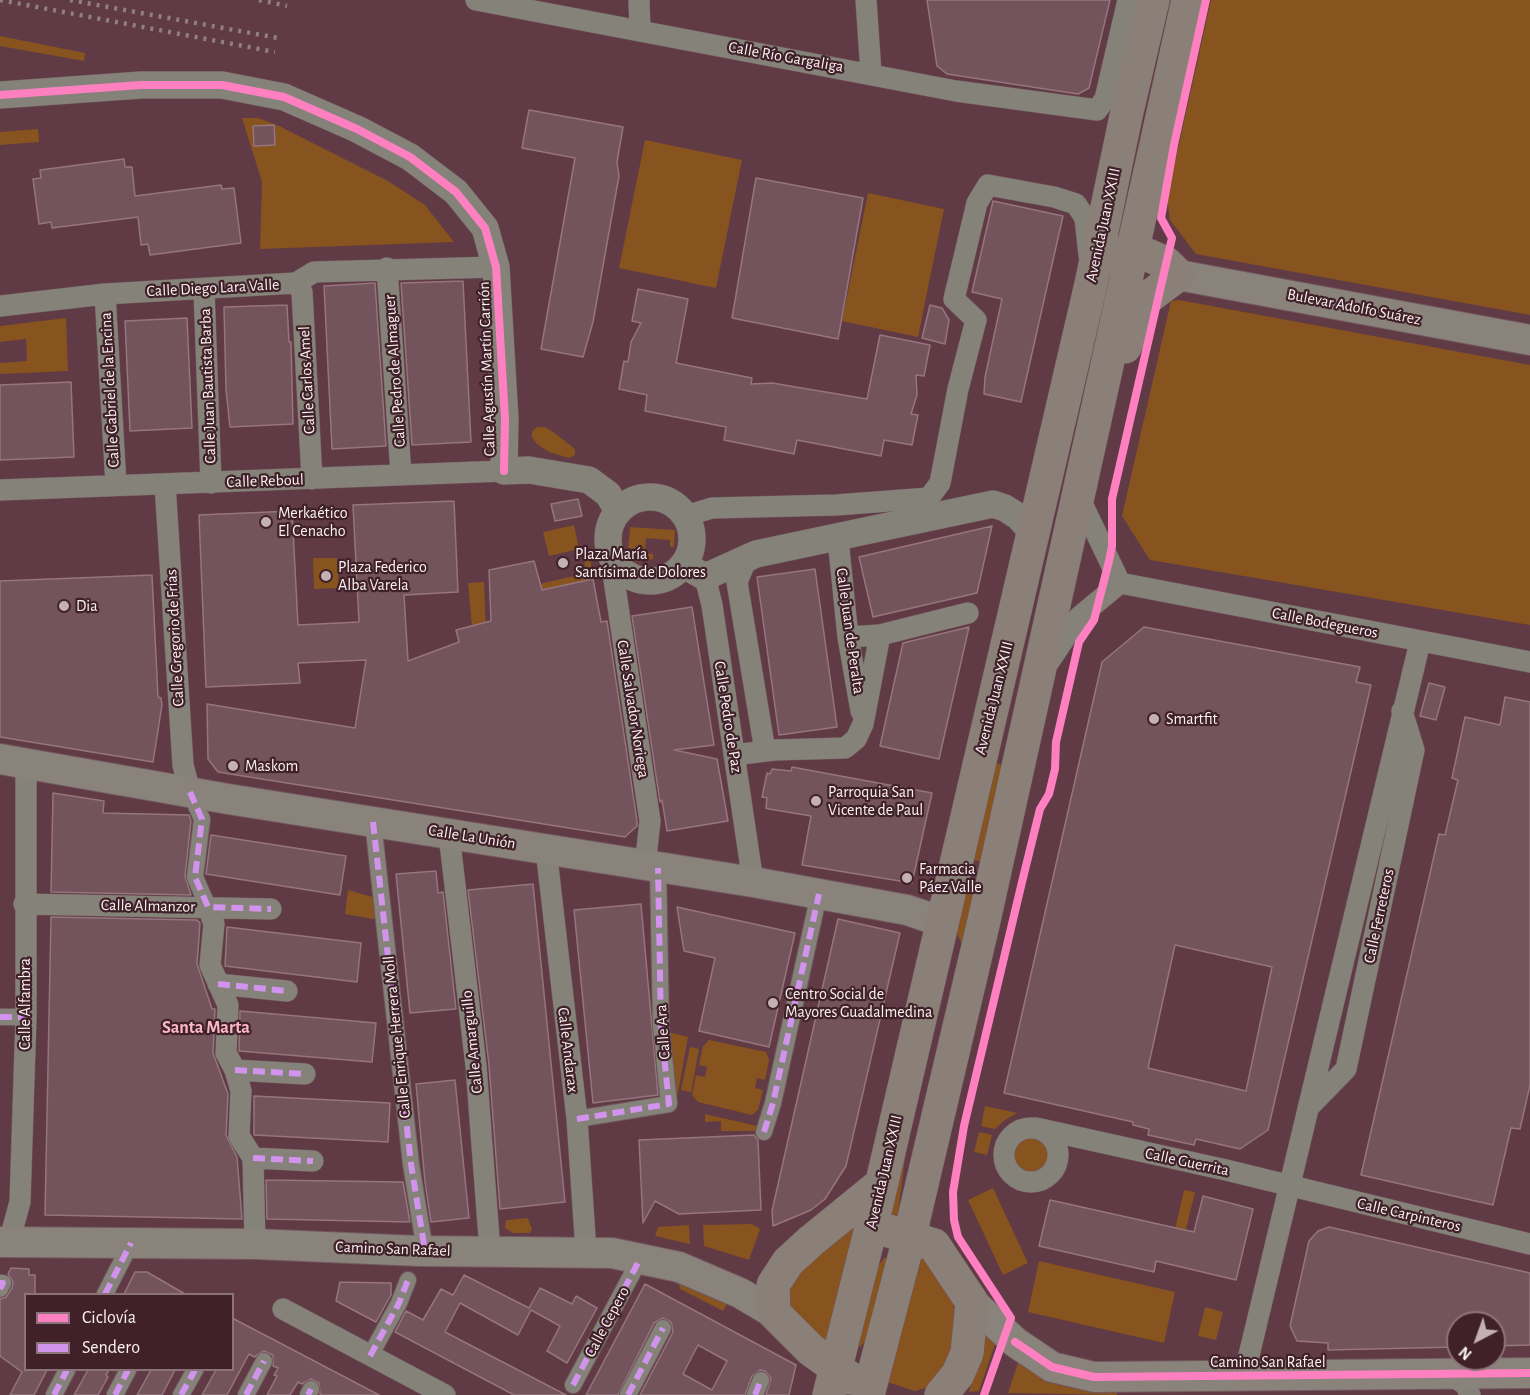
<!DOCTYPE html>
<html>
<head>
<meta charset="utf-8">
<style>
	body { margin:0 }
	#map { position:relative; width:1530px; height:1395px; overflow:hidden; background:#603a45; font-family:"Alegreya Sans",sans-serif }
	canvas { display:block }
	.legend { position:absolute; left:24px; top:1293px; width:210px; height:78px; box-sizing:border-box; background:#402129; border:2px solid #8a7479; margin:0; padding:8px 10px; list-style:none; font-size:18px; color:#faf1f2 }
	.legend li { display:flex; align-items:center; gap:12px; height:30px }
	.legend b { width:30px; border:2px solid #8a7479 }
	.north { position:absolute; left:1446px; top:1311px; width:60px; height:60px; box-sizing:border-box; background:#402129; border:2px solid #8a7479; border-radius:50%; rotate:221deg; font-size:16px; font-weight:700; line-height:24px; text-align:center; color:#faf1f2 }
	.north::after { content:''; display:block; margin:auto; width:21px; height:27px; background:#c4b1b5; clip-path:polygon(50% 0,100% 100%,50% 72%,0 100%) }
</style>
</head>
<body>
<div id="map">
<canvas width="1530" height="1395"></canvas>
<ul class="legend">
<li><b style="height:8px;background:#ff80c0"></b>Ciclovía</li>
<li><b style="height:8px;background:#d193ec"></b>Sendero</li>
</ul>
<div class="north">N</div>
</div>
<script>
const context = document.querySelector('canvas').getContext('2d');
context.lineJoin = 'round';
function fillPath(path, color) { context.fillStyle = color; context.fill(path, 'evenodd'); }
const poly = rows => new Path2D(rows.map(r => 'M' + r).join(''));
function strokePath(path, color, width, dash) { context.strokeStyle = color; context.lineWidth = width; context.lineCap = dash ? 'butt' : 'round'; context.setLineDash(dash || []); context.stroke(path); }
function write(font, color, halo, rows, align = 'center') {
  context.font = font + ' "Alegreya Sans",sans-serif'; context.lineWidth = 4.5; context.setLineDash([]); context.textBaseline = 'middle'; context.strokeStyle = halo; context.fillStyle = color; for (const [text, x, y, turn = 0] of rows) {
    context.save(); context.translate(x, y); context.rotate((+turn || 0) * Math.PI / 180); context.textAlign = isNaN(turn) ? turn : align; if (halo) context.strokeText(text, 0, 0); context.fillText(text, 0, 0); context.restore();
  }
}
fillPath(poly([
	[1211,0,1530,0,1530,315,1196,254,1170,220,1167,198],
	[0,36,85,53,84,61,0,46],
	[242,118,258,118,279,126,388,181,425,205,454,242,260,249,262,182],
	[38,129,39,142,0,145,0,132],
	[645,140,742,160,716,288,619,268],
	[868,193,944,209,918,337,842,321],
	[1179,300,1530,365,1530,625,1150,560,1122,516,1171,301],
	[66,318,68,371,0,374,0,363,27,361,26,339,0,342,0,326],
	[537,427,545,427,556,434,575,449,575,455,569,458,549,452,537,444,532,437,532,431],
	[574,525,579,549,549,556,543,532],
	[630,527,675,530,674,547,670,547,670,540,646,538,645,553,653,554,653,559,637,562,631,558,631,548,628,548],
	[589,550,593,579,542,590,540,584,586,573,583,554],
	[313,558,337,558,339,588,314,589],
	[484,582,486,634,473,637,468,583],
	[996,763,1005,766,983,862,974,860],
	[969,879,978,881,962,944,956,932],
	[348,890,376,898,379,920,345,914],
	[668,1032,688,1037,677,1098,674,1098],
	[709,1040,766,1052,769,1060,765,1080,757,1078,755,1088,763,1090,758,1110,752,1115,698,1102,692,1095,696,1075,705,1077,707,1067,699,1065,703,1046],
	[690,1047,699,1049,691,1092,681,1090],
	[985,1106,1017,1113,1005,1120,995,1129,981,1126],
	[705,1114,757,1126,755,1131,721,1131,721,1121,705,1122],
	[979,1132,992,1135,987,1155,974,1152],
	'1012 1156a18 18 0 1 1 36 0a18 18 0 1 1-36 0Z',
	[907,1143,897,1220,888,1224],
	[993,1188,1028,1263,1003,1275,968,1200],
	[1184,1190,1195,1192,1177,1266,1167,1264],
	[528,1218,532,1230,529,1233,513,1233,505,1228,506,1220],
	[859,1222,830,1345,791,1312,786,1284],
	[752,1224,760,1229,749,1260,704,1246,703,1225],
	[689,1225,690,1244,655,1236,658,1227],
	[916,1251,928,1254,953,1297,956,1333,950,1357,929,1387,915,1391,887,1382],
	[885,1257,887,1261,868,1338,860,1347,857,1345,875,1270],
	[1039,1261,1175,1292,1164,1343,1028,1312],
	[679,1283,729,1300,723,1311,680,1289],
	[1205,1307,1223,1312,1216,1340,1198,1336],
	[984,1332,995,1344,979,1391,969,1392],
	[1018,1363,1032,1372,1069,1386,1117,1391,1117,1395,1008,1393]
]), '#87531f');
const building = poly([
	[927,0,1110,0,1089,88,1078,94,947,74,937,66,927,0],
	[529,110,623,127,617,162,619,176,593,322,583,357,541,349,575,158,522,148,529,110],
	[274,125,275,145,254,146,253,126,274,125],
	[124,159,125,167,132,167,135,196,221,185,222,189,234,188,241,243,150,255,148,244,141,245,138,217,52,228,51,222,39,224,33,179,41,178,40,170,124,159],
	[756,178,863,198,838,339,732,318,756,178],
	[993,201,1063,216,1021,402,984,394,985,377,1002,299,972,292,993,201],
	[463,281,471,442,412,445,401,283,463,281],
	[375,283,386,446,332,449,324,286,375,283],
	[638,289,688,299,676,363,752,378,751,384,772,383,867,399,880,335,930,345,924,376,916,375,917,395,911,414,918,415,912,445,884,440,881,456,797,440,794,454,724,440,726,427,645,411,647,395,619,389,624,361,628,362,631,342,641,323,632,321,638,289],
	[287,305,289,342,291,342,293,424,230,427,226,390,224,307,287,305],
	[930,305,942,308,949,320,945,344,922,338,930,305],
	[187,318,192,428,130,431,125,321,187,318],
	[71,382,74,457,0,460,0,385,71,382],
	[578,499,582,516,555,521,551,504,578,499],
	[454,501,458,592,404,595,408,661,459,642,456,630,491,621,489,570,534,561,542,590,593,579,601,622,607,621,637,821,637,826,625,837,218,772,208,759,207,704,355,728,366,660,298,663,300,683,206,687,199,515,292,511,298,625,359,622,353,505,454,501],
	[992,526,977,593,873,617,859,557,992,526],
	[815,569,837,727,779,735,757,577,815,569],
	[152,575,158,697,161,698,162,705,153,762,0,737,0,581,152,575],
	[692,607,714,745,674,750,717,759,728,821,667,831,662,800,660,802,632,616,692,607],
	[969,627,939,759,880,746,903,643,969,627],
	[1144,627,1360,667,1356,682,1371,685,1268,1130,1240,1149,1196,1139,1194,1145,1148,1135,1149,1129,1133,1125,1133,1122,1004,1093,1102,662,1144,627],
	[1175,945,1272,967,1246,1091,1148,1068,1175,945],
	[1429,683,1445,687,1436,720,1420,716,1429,683],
	[1505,697,1530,702,1530,1085,1520,1129,1511,1128,1493,1205,1361,1175,1439,834,1445,835,1458,780,1452,778,1465,717,1500,725,1505,697],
	[792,767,932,793,912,883,802,865,811,816,769,809,766,808,767,798,762,797,767,773,770,774,772,769,791,771,792,767],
	[53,793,104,801,103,813,189,815,191,821,185,876,191,895,51,892,53,793],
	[211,835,346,856,340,895,206,874,211,835],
	[436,871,438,893,443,892,456,1009,410,1013,396,874,436,871],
	[533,884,565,1202,500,1209,489,1065,468,890,533,884],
	[641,904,658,1095,593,1103,574,910,641,904],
	[677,907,795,933,769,1047,699,1031,715,958,684,951,677,907],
	[51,917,197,920,200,923,197,964,212,1009,215,1009,213,1053,228,1094,226,1135,237,1157,242,1219,45,1215,51,917],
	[838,919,900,933,846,1166,825,1199,811,1210,773,1226,772,1211,838,919],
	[227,927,361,943,357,982,225,966,227,927],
	[240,1011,376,1023,372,1062,239,1051,240,1011],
	[455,1080,469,1218,431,1222,425,1182,416,1084,455,1080],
	[254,1096,390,1103,388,1142,254,1135,254,1096],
	[754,1135,758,1140,761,1210,679,1214,655,1201,643,1223,639,1140,754,1135],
	[266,1180,403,1182,410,1222,267,1219,266,1180],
	[1203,1196,1253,1209,1236,1280,1156,1261,1154,1272,1039,1246,1050,1200,1194,1232,1203,1196],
	[1329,1227,1530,1273,1530,1345,1494,1346,1494,1323,1458,1323,1458,1347,1328,1350,1328,1343,1297,1341,1290,1326,1309,1241,1318,1231,1329,1227],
	[11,1268,29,1269,29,1275,35,1275,35,1294,26,1294,26,1370,47,1370,34,1395,10,1395,22,1372,0,1356,0,1299,6,1297,12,1288,13,1282,8,1274,11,1268],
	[135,1272,147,1272,185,1294,124,1294,135,1272],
	[464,1275,529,1308,540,1288,572,1304,576,1296,597,1308,567,1363,547,1351,560,1326,531,1310,518,1335,460,1303,445,1332,566,1395,514,1395,395,1332,406,1311,423,1320,441,1289,453,1295,464,1275],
	[340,1282,391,1283,391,1295,376,1322,336,1301,340,1282],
	[645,1284,796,1365,789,1395,766,1395,771,1378,765,1371,760,1370,752,1376,745,1395,640,1395,673,1332,671,1322,663,1318,654,1323,618,1395,586,1395,645,1284],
	[698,1345,727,1361,712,1390,683,1374,698,1345],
	[232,1318,278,1342,379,1395,323,1395,320,1394,319,1383,311,1379,302,1384,298,1382,290,1395,267,1395,277,1376,274,1375,278,1368,273,1366,273,1355,264,1351,254,1357,249,1354,227,1395,202,1395,216,1370,232,1370,232,1318],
	[88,1370,109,1370,106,1375,108,1377,98,1395,74,1395,88,1370],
	[151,1370,175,1370,162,1395,137,1395,151,1370]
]);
fillPath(building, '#73545d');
strokePath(building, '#96757e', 1.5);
const pedestrian = poly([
	[190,792,202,819,195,877,208,907],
	[373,822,411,1164,425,1251],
	[0,1017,26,1017],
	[577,1119,669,1104,661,1026,658,868],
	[764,1132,773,1103,819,894],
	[0,1283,3,1283,0,1289],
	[105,1294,131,1243],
	[370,1356,399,1303,408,1280],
	[573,1385,640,1259],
	[54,1395,67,1370],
	[115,1395,128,1370],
	[181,1395,195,1370],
	[246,1395,264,1361],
	[308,1395,311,1389],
	[628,1395,663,1328],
	[755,1395,761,1380]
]);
const minor = poly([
	[476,0,956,91,1097,110,1105,99,1128,0],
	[639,0,640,31],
	[866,0,871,73],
	[387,268,401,475],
	[296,283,302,292,312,479],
	[204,289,211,483],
	[105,294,116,485],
	[0,306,105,294,296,283,314,272,496,267],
	[165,484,183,765,190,792],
	[0,490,504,471],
	[1078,495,1120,583],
	[685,516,712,508,836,505,929,498,940,483,958,389,976,320,954,299,977,203,988,185,1054,197,1076,204,1085,218,1089,255],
	[838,539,848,637,861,711],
	[610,553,650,821,645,866],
	[754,556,744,565,737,582,765,751],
	[705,577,712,605,753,882],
	[1120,583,1530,662],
	[848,637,880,635,968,613],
	[1049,662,1079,617,1120,583],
	[734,755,774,750,845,748,856,739,863,724,880,635],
	[449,834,476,1066,490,1251],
	[546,849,577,1119,586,1251],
	[24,904,271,909],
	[208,907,214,924,210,965,228,1005,226,1053,235,1070,241,1091,239,1136,253,1158,255,1244],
	[218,984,287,991],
	[235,1070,305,1074],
	[1308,1108,1346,1069,1414,750,1402,711],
	[1036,1128,1226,1170,1530,1244],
	'1004 1155a27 27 0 1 1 54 0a27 27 0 1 1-54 0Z',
	[253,1158,313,1161],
	[9,1242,20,1202,26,1017,26,764],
	[283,1309,445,1395],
	[1449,1374,1466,1385,1470,1395],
	[1244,1376,1420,642]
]);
const tertiary = poly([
	[0,95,141,85,222,85,284,97,357,129,410,157,456,192,485,228,496,267,505,419,504,471,529,470,589,480,608,494,618,511],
	'608 539a42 42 0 1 1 84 0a42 42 0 1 1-84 0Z',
	[684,565,705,577,756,554,993,504,1005,508,1019,517,1033,533]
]);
const secondary = poly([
	[1178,275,1530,340],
	[0,759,228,799,753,882,907,910,943,922],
	[0,1242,255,1244,419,1251,612,1253,679,1267,740,1293,774,1313],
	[972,1302,1015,1342,1052,1367,1094,1377,1530,1373]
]);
const primary = poly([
	[1113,258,1132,248,1166,263,1178,275,1146,299,1125,347],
	[889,1231,934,1245,972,1302,967,1353,958,1374,941,1395],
	[850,1378,811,1350,774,1313,773,1285,788,1262,811,1241,881,1184],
	[829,1395,875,1212,1091,284,1126,116,1153,0],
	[868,1395,910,1235,983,925,1188,0]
]);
strokePath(pedestrian, '#72575f', 18);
strokePath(minor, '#72575f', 22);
strokePath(tertiary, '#72575f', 28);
strokePath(secondary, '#72575f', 32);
strokePath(primary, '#72575f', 34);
strokePath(pedestrian, '#848279', 16);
strokePath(minor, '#848279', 21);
strokePath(tertiary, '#848279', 27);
strokePath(secondary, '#89837b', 30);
strokePath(primary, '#8a8078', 33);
strokePath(poly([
	[0,0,275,52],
	[70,0,278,38],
	[259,0,287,6]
]), '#8e8180', 4.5, [3, 6]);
strokePath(poly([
	[190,792,202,819,195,877,208,907,271,909],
	[373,822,411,1164,425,1251],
	[218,984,287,991],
	[0,1017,26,1017],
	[235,1070,305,1074],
	[577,1119,669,1104,661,1026,658,868],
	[764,1132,773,1103,819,894],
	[253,1158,313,1161],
	[0,1283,3,1283,0,1289],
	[105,1294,131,1243],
	[370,1356,399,1303,408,1280],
	[573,1385,640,1259],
	[54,1395,67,1370],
	[115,1395,128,1370],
	[181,1395,195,1370],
	[246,1395,264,1361],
	[308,1395,311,1389],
	[628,1395,663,1328],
	[755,1395,761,1380]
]), '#d193ec', 6, [12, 6]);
strokePath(poly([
	[0,95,141,85,222,85,284,97,357,129,410,157,456,192,485,228,496,267,505,419,504,471],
	[1015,1342,1052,1367,1094,1377,1530,1373],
	[984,1395,1011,1318,958,1237,954,1220,953,1192,964,1126,1022,882,1040,809,1049,794,1055,769,1056,742,1079,642,1094,620,1109,561,1112,546,1112,499,1172,238,1161,218,1174,145,1206,0]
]), '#ff80c0', 8);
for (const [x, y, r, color] of [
	[266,522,6,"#c4b1b5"],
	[563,563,6,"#c4b1b5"],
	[326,576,6,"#c4b1b5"],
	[64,606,6,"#c4b1b5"],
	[1154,719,6,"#c4b1b5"],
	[233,766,6,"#c4b1b5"],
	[816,801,6,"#c4b1b5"],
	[907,878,6,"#c4b1b5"],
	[773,1003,6,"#c4b1b5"]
]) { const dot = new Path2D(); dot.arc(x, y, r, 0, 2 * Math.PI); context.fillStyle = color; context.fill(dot); strokePath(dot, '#402129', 2); }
write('16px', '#faf1f2', '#402129', [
	["Calle Río Gargaliga",786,57,10],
	["Avenida Juan XXIII",1103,225,-78],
	["Calle Diego Lara Valle",213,288,-3],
	["Bulevar Adolfo Suárez",1354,307,11],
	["Calle Agustín Martín Carrión",487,369,-92],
	["Calle Pedro de Almaguer",395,371,-94],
	["Calle Carlos Amel",307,380,-93],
	["Calle Juan Bautista Barba",208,386,-92],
	["Calle Gabriel de la Encina",110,390,-93],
	["Calle Reboul",265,481,-2],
	["Calle Bodegueros",1325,623,11],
	["Calle Juan de Peralta",850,631,82],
	["Calle Gregorio de Frías",175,638,-93],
	["Avenida Juan XXIII",994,698,-76],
	["Calle Salvador Noriega",633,709,81],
	["Calle Pedro de Paz",728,717,81],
	["Calle La Unión",472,837,9],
	["Calle Almanzor",148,906,1],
	["Calle Ferreteros",1379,916,-78],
	["Calle Alfambra",25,1004,-90],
	["Calle Ara",663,1032,-94],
	["Calle Enrique Herrera Moll",397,1037,-96],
	["Calle Amarguillo",472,1042,-96],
	["Calle Andarax",568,1050,83],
	["Calle Guerrita",1187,1162,12],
	["Avenida Juan XXIII",884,1172,-77],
	["Calle Carpinteros",1409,1215,13],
	["Camino San Rafael",393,1249,2],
	["Calle Cepero",607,1322,-62],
	["Camino San Rafael",1268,1362]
]);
write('16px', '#faf1f2', '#402129', [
	["Merkaético",278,513],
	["El Cenacho",278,531],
	["Plaza María",575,554],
	["Santísima de Dolores",575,572],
	["Plaza Federico",338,567],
	["Alba Varela",338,585],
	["Dia",76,606],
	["Smartfit",1166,719],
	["Maskom",245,766],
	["Parroquia San",828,792],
	["Vicente de Paul",828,810],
	["Farmacia",919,869],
	["Páez Valle",919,887],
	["Centro Social de",785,994],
	["Mayores Guadalmedina",785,1012]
], 'left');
write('bold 18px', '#fab7c6', '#402129', [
	["Santa Marta",206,1028]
]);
</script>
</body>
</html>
